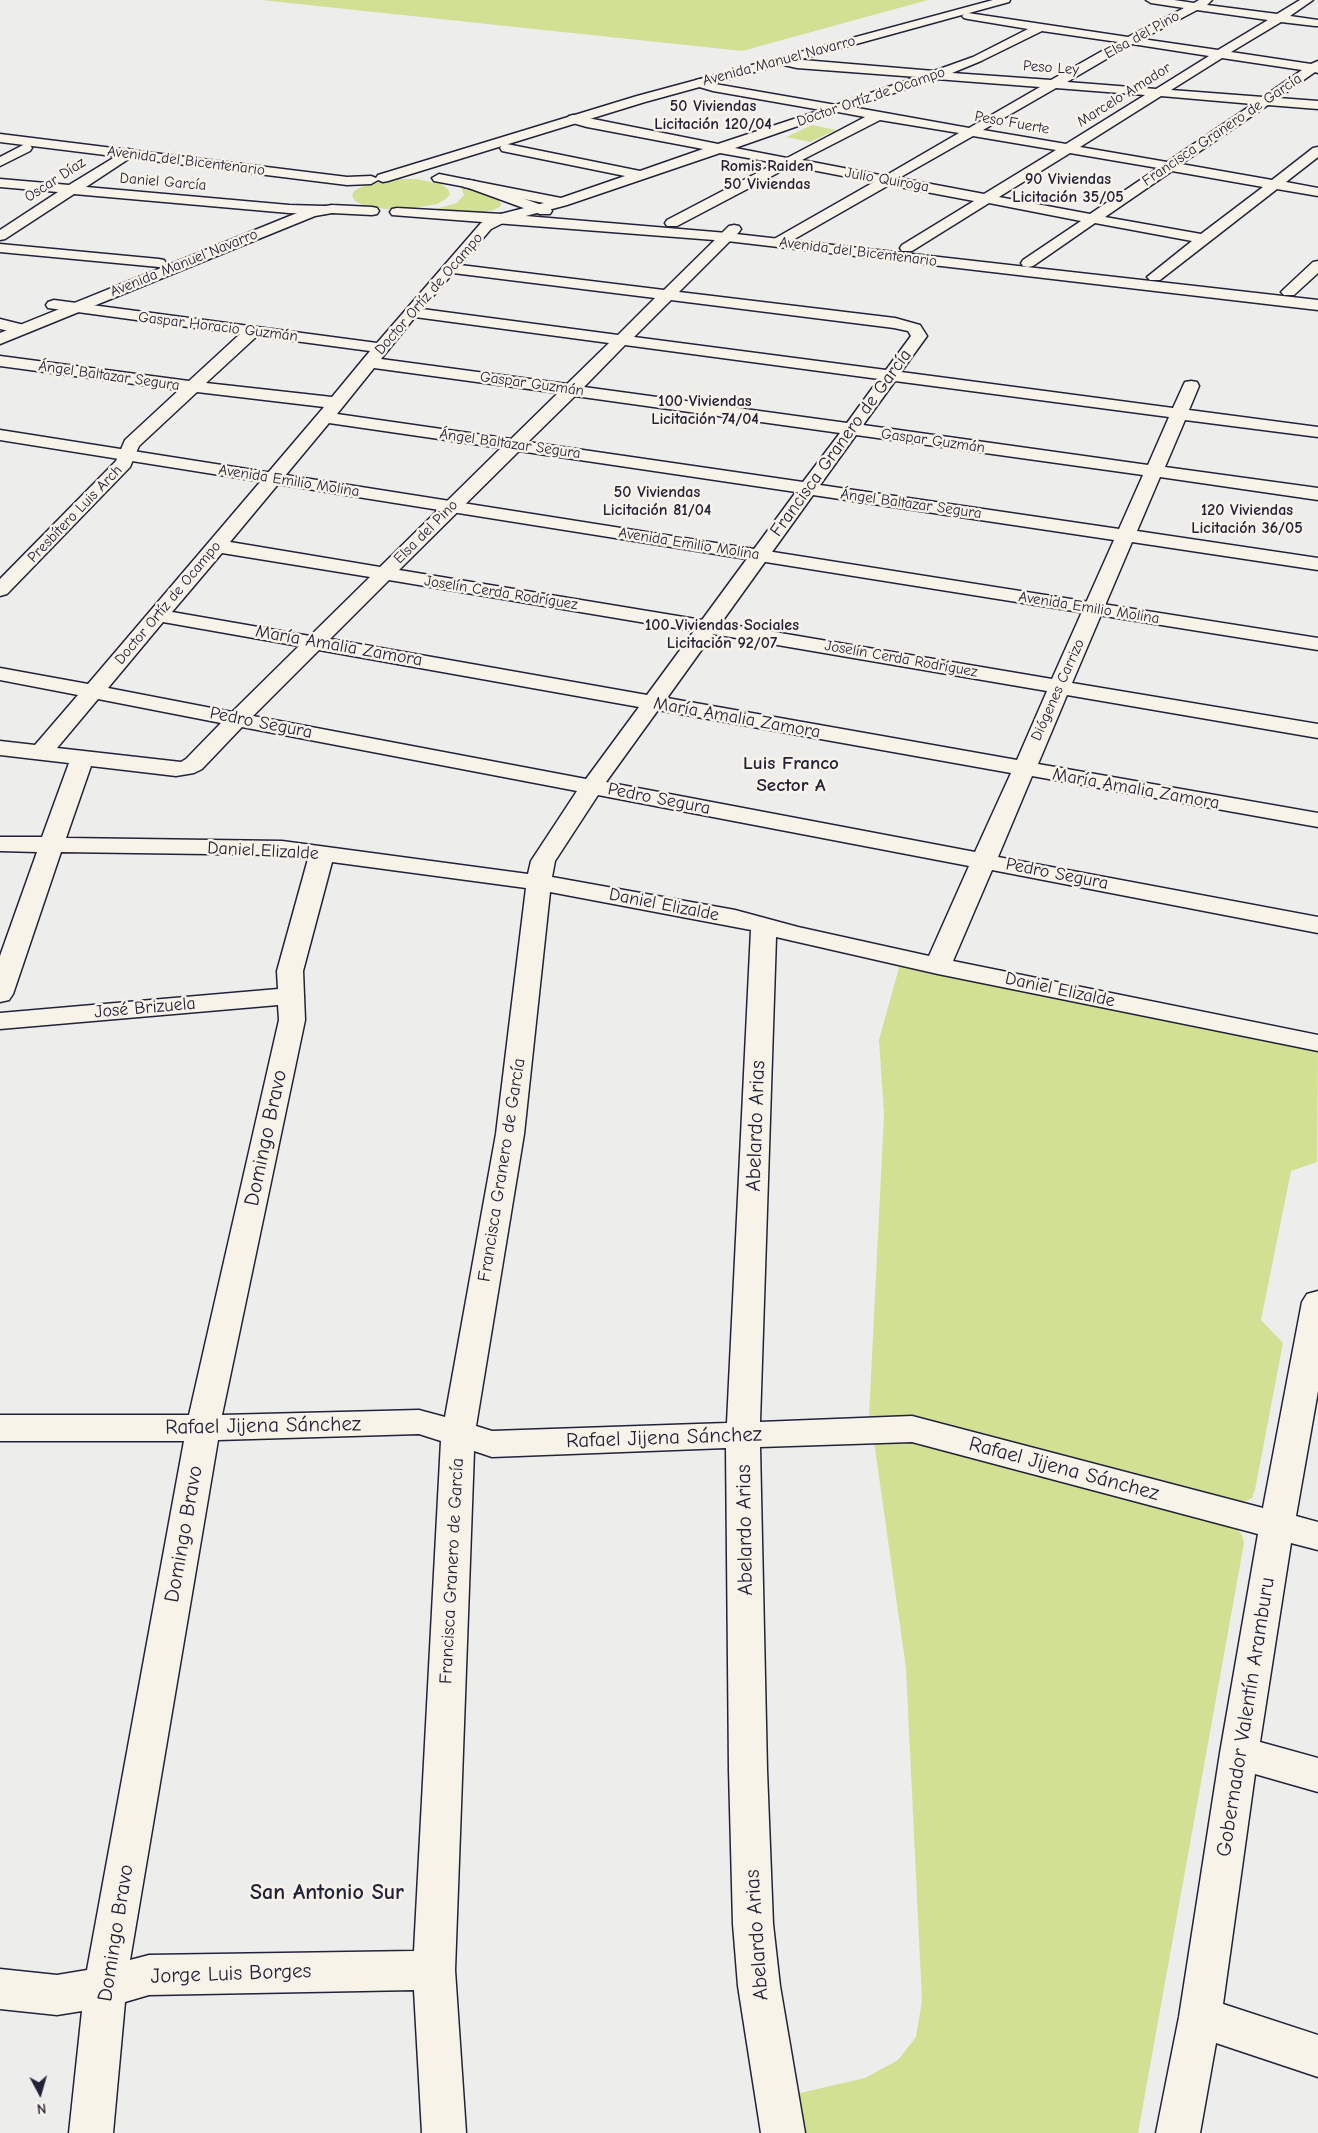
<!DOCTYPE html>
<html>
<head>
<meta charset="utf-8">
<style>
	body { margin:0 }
	#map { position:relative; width:1318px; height:2133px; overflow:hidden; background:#ededec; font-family:"Comic Neue",sans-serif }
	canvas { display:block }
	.north { position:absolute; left:15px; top:2068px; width:50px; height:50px; -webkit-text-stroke:4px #f7f3e8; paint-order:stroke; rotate:174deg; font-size:14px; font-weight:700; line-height:20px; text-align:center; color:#22223b }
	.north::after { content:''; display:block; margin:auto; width:18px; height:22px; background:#22223b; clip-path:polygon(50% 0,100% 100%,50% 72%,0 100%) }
</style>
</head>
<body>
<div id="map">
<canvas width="1318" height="2133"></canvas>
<div class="north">N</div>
</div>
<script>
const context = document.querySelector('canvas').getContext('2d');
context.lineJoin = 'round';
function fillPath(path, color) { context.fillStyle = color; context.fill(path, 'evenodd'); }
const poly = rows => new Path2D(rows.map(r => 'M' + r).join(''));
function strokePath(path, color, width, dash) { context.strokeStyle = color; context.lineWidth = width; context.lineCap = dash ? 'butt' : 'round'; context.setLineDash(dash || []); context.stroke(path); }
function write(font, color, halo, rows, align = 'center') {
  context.font = font + ' "Comic Neue",sans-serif'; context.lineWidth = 5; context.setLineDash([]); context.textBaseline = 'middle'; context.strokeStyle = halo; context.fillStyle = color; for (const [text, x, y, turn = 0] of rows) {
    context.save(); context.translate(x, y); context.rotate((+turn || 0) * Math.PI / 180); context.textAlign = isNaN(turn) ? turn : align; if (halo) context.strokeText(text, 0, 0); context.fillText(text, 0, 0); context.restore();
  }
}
fillPath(poly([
	[261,0,928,0,742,51],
	[812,125,836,130,810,142,786,137],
	[401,179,416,179,441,184,448,189,450,194,446,199,437,204,408,209,392,210,363,205,355,201,352,196,354,191,361,187,372,183],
	[460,185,485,193,498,199,501,204,501,206,494,210,476,213,425,212,457,203,464,195],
	[900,964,1318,1051,1317,1162,1291,1171,1261,1320,1283,1343,1255,1490,1252,1498,1244,1502,1232,1502,910,1416,869,1417,884,1114,879,1040],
	[912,1440,1235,1527,1242,1535,1244,1543,1138,2133,802,2133,796,2094,865,2078,898,2060,916,2037,922,2001,906,1668,874,1441]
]), '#d2e093');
const street = poly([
	[1146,0,1174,0,1194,3,1199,0,1212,0,1207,5,1277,14,1300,0,1313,0,1290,16,1318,20,1318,26,1315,26,1281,22,1231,52,1311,64,1318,61,1318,73,1315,72,1278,98,1318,101,1318,109,1268,105,1181,164,1272,180,1313,148,1318,147,1318,157,1286,182,1318,188,1318,196,1277,189,1160,280,1150,280,1147,277,1192,241,1095,223,1033,266,1028,267,1023,266,1021,263,1023,260,1081,221,989,203,912,251,902,251,900,248,902,245,974,201,889,185,784,245,774,245,772,242,774,239,874,182,791,166,677,226,667,226,665,223,667,220,776,163,720,153,567,205,507,221,491,229,460,265,664,290,729,226,734,225,739,226,741,229,739,232,679,292,895,318,920,325,927,336,901,372,1173,408,1183,386,1185,382,1191,381,1197,382,1199,386,1189,410,1318,427,1318,437,1185,420,1165,467,1318,488,1318,500,1160,477,1137,531,1318,558,1318,570,1132,542,1072,683,1318,724,1318,738,1067,695,1038,764,1318,813,1318,827,1032,776,998,857,1318,917,1318,933,992,870,953,961,1318,1035,1318,1051,938,974,776,937,760,1422,912,1416,1263,1508,1302,1302,1307,1294,1318,1291,1318,1391,1296,1516,1318,1522,1318,1550,1291,1543,1260,1742,1318,1758,1318,1792,1255,1774,1223,2004,1318,2035,1318,2077,1216,2043,1200,2133,1156,2133,1179,2017,1220,1753,1258,1534,912,1442,760,1447,767,1770,773,1924,780,1986,805,2133,761,2133,738,1986,733,1924,729,1770,726,1448,492,1457,474,1451,455,1970,466,2133,422,2133,414,1990,149,1995,125,2002,113,2133,69,2133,82,2011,57,2015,0,2009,0,1969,57,1975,87,1970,184,1441,0,1441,0,1415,189,1415,279,1020,278,1005,0,1029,0,1013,278,989,277,971,308,859,282,855,61,852,13,994,9,1000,0,1002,0,956,37,852,0,851,0,837,42,837,69,763,0,755,0,741,35,745,78,695,0,680,0,668,88,684,324,407,197,392,139,446,130,467,7,594,0,596,0,579,116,461,125,440,179,390,0,366,0,356,189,381,240,334,48,308,46,305,48,302,54,300,377,343,481,223,497,215,544,203,464,187,462,184,464,181,469,180,561,198,625,176,502,151,500,148,502,145,507,144,640,171,703,149,587,127,569,122,567,119,569,116,573,115,718,144,821,110,713,91,696,86,694,83,696,80,700,79,715,84,836,105,917,77,797,68,779,64,777,61,779,58,934,71,973,57,1028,29,968,19,964,18,962,16,964,14,968,13,1128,37,1184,8,1151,3,1146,0],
	[1197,10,1268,20,1218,50,1142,39,1197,10],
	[1042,31,1118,42,1051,80,952,73,981,61,1042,31],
	[1132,44,1209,56,1156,89,1067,82,1132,44],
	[1222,58,1302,70,1263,97,1171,90,1222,58],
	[936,79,1040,87,969,128,852,107,936,79],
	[1056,88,1145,95,1066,144,983,130,1056,88],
	[1161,96,1253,104,1167,162,1080,147,1161,96],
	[838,112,865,117,787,158,735,148,838,112],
	[880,120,959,133,885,176,802,160,880,120],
	[973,136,1056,150,984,194,899,178,973,136],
	[1070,153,1158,168,1090,214,999,197,1070,153],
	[1172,171,1263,187,1201,234,1105,217,1172,171],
	[453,273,655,298,618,335,422,309,453,273],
	[671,300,894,328,908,331,911,336,886,370,634,337,671,300],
	[415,317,609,343,567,384,381,359,415,317],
	[257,336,370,351,332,397,206,383,257,336],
	[625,345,879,379,847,423,584,387,625,345],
	[374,368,558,393,511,439,337,414,374,368],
	[895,381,1169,417,1148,465,863,425,895,381],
	[575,396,840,433,803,482,528,442,575,396],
	[329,423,501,448,380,567,230,542,329,423],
	[856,435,1143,475,1119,529,820,485,856,435],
	[519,451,796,492,702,620,399,570,519,451],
	[813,495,1114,540,1052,679,721,623,813,495],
	[222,553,370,577,310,636,172,612,222,553],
	[389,580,694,631,647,695,330,639,389,580],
	[163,622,299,646,232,712,108,688,163,622],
	[713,634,1047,691,1017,760,667,698,713,634],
	[319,650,639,707,586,779,253,716,319,650],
	[98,699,221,723,186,759,181,762,57,748,98,699],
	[658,710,1011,773,975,852,606,782,658,710],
	[242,727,577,791,531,861,528,874,282,841,66,838,91,766,176,776,194,773,202,769,242,727],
	[598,795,969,866,929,956,798,927,735,910,552,877,555,861,598,795],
	[332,862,526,888,496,1134,445,1417,419,1410,222,1415,305,1020,303,971,332,862],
	[550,892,751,930,727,1423,492,1431,476,1426,524,1134,550,892],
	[419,1434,441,1441,414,1951,149,1955,130,1960,218,1440,419,1434],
	[25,144,30,145,32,148,30,151,0,166,0,157,25,144],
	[128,149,133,150,135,153,133,156,86,187,289,205,324,206,329,207,331,210,329,213,324,214,289,213,74,194,5,239,0,240,0,230,58,192,0,187,0,179,69,185,128,149],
	[0,244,159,259,164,260,166,263,164,266,159,267,0,252,0,244],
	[1318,261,1318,273,1294,295,1284,295,1281,292,1284,289,1313,262,1318,261],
	[0,319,28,326,30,329,28,332,22,334,0,329,0,319]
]);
const secondary = poly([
	[993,0,1010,0,1009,2,645,102,388,181,383,182,378,180,371,184,347,185,0,142,0,134,347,177,371,176,376,178,378,175,637,96,993,0],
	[439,174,474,181,550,208,552,211,550,214,540,214,466,187,434,181,432,178,439,174],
	[332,205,372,207,377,208,379,211,377,214,372,215,332,213,315,216,0,344,0,333,307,209,332,205],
	[397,208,502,214,727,233,1318,300,1318,310,727,241,392,215,390,212,392,209,397,208],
	[0,430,1318,638,1318,650,0,440,0,430]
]);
strokePath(street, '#22223b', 3);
strokePath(secondary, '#22223b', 3);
fillPath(street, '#f7f3e8');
fillPath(secondary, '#f7f3e8');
write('15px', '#22223b', '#f7f3e8', [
	["Elsa del Pino",1142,35,-29],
	["Avenida Manuel Navarro",779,61,-15],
	["Peso Ley",1051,68,4],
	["Marcelo Amador",1124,95,-32],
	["Doctor Ortíz de Ocampo",871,97,-19],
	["Peso Fuerte",1012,123,10],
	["Francisca Granero de García",1222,130,-34],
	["Avenida del Bicentenario",186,161,7],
	["Oscar Díaz",55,180,-33],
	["Julio Quiroga",887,180,10],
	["Daniel García",163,182,5],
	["Avenida del Bicentenario",858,252,7],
	["Avenida Manuel Navarro",184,263,-22],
	["Doctor Ortíz de Ocampo",429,294,-49],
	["Gaspar Horacio Guzmán",218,327,7],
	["Ángel Baltazar Segura",109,376,8],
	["Gaspar Guzmán",532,384,8],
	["Gaspar Guzmán",933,441,8],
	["Ángel Baltazar Segura",510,444,8],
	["Avenida Emilio Molina",289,481,9],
	["Ángel Baltazar Segura",911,504,8],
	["Presbítero Luis Arch",75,514,-46],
	["Elsa del Pino",426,532,-45],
	["Avenida Emilio Molina",689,544,9],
	["Joselín Cerda Rodríguez",501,593,9],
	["Doctor Ortíz de Ocampo",168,603,-50],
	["Avenida Emilio Molina",1089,608,9],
	["Joselín Cerda Rodríguez",901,659,10],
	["Diógenes Carrizo",1058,690,-66]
]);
write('bold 16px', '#22223b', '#f7f3e8', [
	["50 Viviendas",713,106],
	["Licitación 120/04",713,124],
	["Romis Raiden",767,166],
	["50 Viviendas",767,184],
	["90 Viviendas",1068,179],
	["Licitación 35/05",1068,197],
	["100 Viviendas",705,401],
	["Licitación 74/04",705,419],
	["50 Viviendas",657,492],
	["Licitación 81/04",657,510],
	["120 Viviendas",1247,510],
	["Licitación 36/05",1247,528],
	["100 Viviendas Sociales",722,625],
	["Licitación 92/07",722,643]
]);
write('18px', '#22223b', '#f7f3e8', [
	["Francisca Granero de García",841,443,-54],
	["María Amalia Zamora",339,646,10],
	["María Amalia Zamora",737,718,10],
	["Pedro Segura",261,723,11],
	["María Amalia Zamora",1136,789,10],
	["Pedro Segura",659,799,11],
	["Daniel Elizalde",263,851,3],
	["Pedro Segura",1057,874,11],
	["Daniel Elizalde",664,905,11],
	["Daniel Elizalde",1060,990,12],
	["José Brizuela",145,1008,-5],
	["Francisca Granero de García",502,1170,-81],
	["Francisca Granero de García",452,1571,-87]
]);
write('bold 19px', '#22223b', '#f7f3e8', [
	["Luis Franco",791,764],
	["Sector A",791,786]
]);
write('21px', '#22223b', '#f7f3e8', [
	["Abelardo Arias",756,1126,-88],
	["Domingo Bravo",266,1138,-78],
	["Rafael Jijena Sánchez",263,1426,-1],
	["Rafael Jijena Sánchez",664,1438,-2],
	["Rafael Jijena Sánchez",1064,1469,15],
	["Abelardo Arias",745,1530,-91],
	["Domingo Bravo",184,1534,-80],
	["Gobernador Valentín Aramburu",1246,1717,-81],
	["Domingo Bravo",116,1933,-81],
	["Abelardo Arias",757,1935,-94],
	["Jorge Luis Borges",231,1974,-2]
]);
write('bold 22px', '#22223b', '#f7f3e8', [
	["San Antonio Sur",327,1893]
]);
</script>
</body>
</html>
